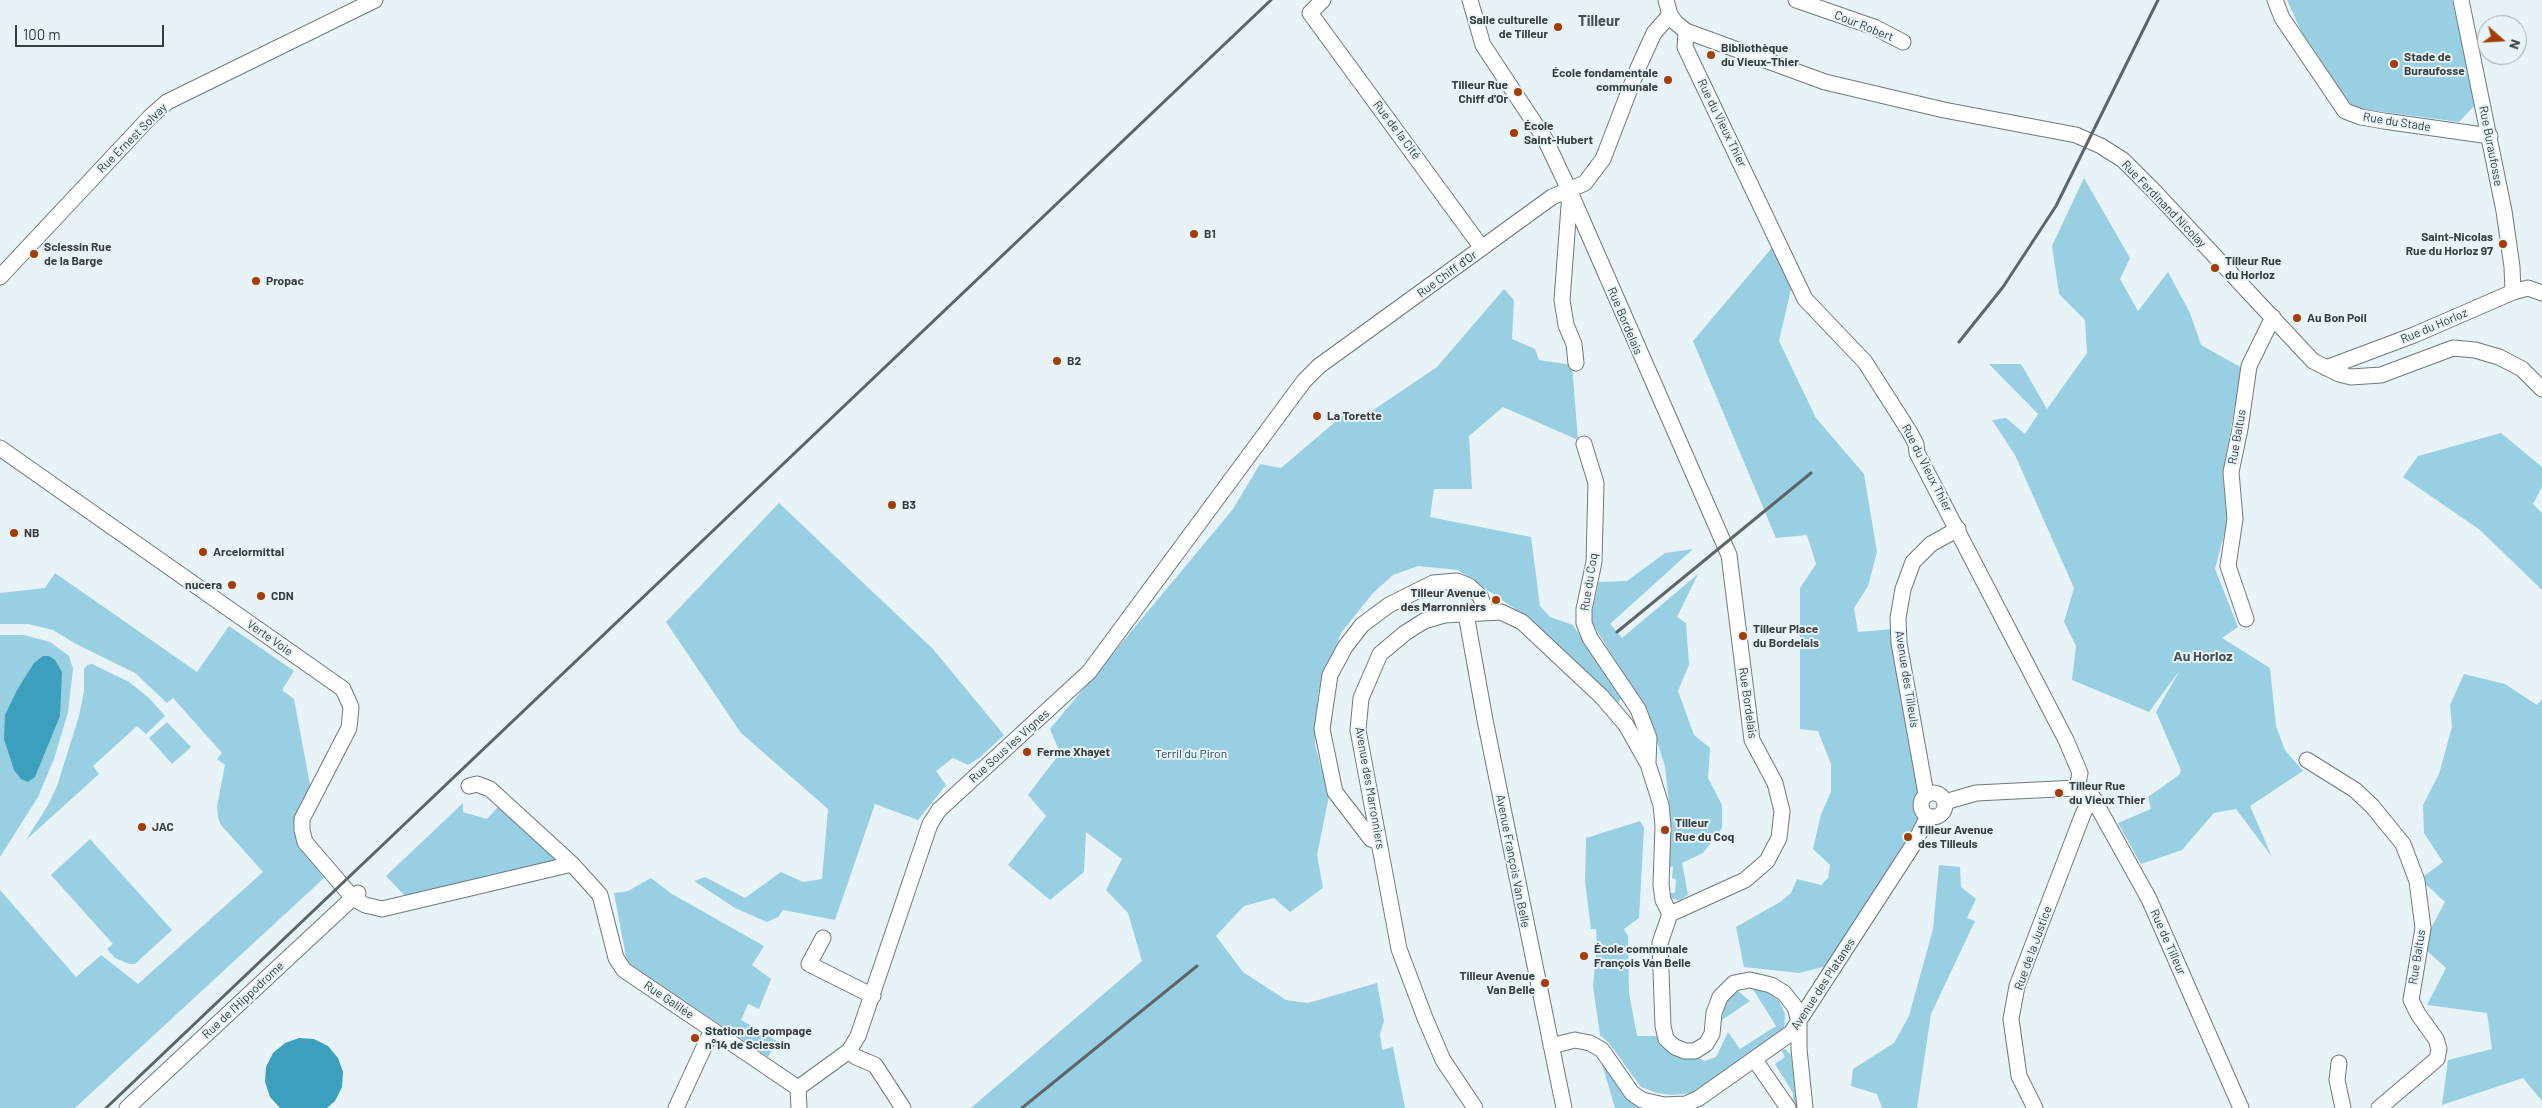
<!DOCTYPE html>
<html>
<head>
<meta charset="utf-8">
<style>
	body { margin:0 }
	#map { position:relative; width:2542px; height:1108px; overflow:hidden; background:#e7f3f7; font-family:Barlow,sans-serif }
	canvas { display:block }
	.north { position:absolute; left:2477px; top:15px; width:50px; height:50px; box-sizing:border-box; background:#e7f3f7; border:1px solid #a1aaad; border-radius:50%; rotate:109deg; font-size:14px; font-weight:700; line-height:20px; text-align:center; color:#383d3e }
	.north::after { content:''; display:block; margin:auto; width:18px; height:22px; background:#a33f06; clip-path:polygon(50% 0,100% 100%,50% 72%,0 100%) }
	.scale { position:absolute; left:15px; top:25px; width:149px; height:22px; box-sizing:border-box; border:2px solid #383d3e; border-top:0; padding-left:6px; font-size:15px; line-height:18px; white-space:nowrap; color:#383d3e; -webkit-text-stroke:4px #e7f3f7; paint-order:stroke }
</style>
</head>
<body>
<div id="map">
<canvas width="2542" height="1108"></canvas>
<div class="north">N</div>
<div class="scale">100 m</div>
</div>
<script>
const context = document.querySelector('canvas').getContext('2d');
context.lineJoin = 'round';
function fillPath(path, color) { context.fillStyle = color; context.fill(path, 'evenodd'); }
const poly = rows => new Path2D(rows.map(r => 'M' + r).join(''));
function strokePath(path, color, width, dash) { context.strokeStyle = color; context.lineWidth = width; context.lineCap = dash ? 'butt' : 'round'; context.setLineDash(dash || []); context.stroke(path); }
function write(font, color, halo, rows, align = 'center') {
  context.font = font + ' Barlow,sans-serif'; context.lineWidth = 4; context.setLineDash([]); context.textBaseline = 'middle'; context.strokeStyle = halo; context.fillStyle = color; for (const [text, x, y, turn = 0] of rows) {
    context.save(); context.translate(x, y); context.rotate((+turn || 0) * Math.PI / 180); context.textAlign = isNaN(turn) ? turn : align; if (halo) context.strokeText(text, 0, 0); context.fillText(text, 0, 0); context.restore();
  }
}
fillPath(poly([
	[2287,0,2452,0,2476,104,2459,122,2355,108,2348,103,2301,31],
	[2084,178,2130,258,2120,279,2138,311,2168,272,2190,313,2201,345,2242,368,2223,471,2227,523,2215,569,2238,627,2222,638,2270,668,2276,726,2285,750,2303,771,2250,806,2272,857,2236,809,2214,813,2182,850,2141,864,2118,823,2151,809,2148,797,2179,775,2181,770,2156,712,2180,670,2149,712,2072,680,2076,646,2064,622,2074,588,2015,455,1992,420,2006,418,2025,434,2038,414,1989,364,2021,364,2047,409,2087,353,2085,320,2059,294,2052,246],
	[1776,243,1792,285,1779,341,1816,418,1864,474,1877,552,1868,586,1854,608,1858,632,1892,629,1921,790,1914,804,1920,819,1898,859,1827,966,1799,973,1744,967,1736,927,1780,902,1791,893,1797,879,1821,885,1828,878,1830,865,1813,849,1821,814,1831,792,1831,764,1818,731,1800,729,1800,588,1816,564,1807,535,1776,538,1693,341],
	[1504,289,1514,300,1512,339,1535,349,1539,360,1572,365,1578,440,1503,407,1469,436,1472,489,1434,489,1430,517,1531,537,1540,606,1550,617,1573,625,1621,699,1616,705,1524,615,1458,570,1418,566,1393,575,1373,593,1341,633,1318,693,1315,745,1329,796,1317,855,1323,888,1290,912,1274,898,1244,906,1216,936,1243,972,1286,1000,1308,1003,1377,983,1384,1021,1380,1034,1382,1050,1393,1047,1405,1108,971,1108,1142,961,1128,913,1106,890,1122,859,1086,832,1084,872,1050,900,1008,865,1046,816,1028,795,1060,753,1050,729,1233,509,1260,464,1281,468,1348,411,1357,421,1437,367],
	[2501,433,2542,467,2542,487,2533,504,2542,513,2542,590,2480,530,2403,477,2418,456],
	[779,503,933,649,1004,735,979,758,968,765,953,758,936,771,946,785,918,820,875,804,835,920,783,910,778,917,767,922,735,908,694,881,705,877,745,898,781,872,803,882,822,879,828,809,741,733,666,622],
	[1693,549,1610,624,1622,638,1698,574,1677,617,1686,623,1689,665,1678,691,1694,735,1710,748,1708,778,1722,805,1722,828,1703,853,1682,863,1688,895,1680,900,1673,899,1667,893,1675,893,1676,879,1672,878,1673,867,1669,866,1670,813,1665,766,1649,717,1590,619,1599,582,1627,581,1665,553],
	[55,573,197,672,229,626,294,671,282,690,294,699,311,790,300,844,324,878,75,1108,0,1108,0,890,76,977,101,955,138,984,263,872,221,825,218,818,217,806,225,765,217,759,222,753,173,698,167,703,135,673,76,644,53,630,28,624,0,624,0,593,45,588],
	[0,635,24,635,50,642,69,656,73,669,68,712,54,759,38,797,0,857],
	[92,664,129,682,149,698,165,716,146,734,137,726,93,766,99,774,26,840,48,805,57,786,79,716,84,691,84,669,87,665],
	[2464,674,2505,684,2537,705,2542,699,2542,1101,2523,1078,2442,1105,2448,1060,2492,1049,2487,1013,2427,1005,2446,968,2426,950,2428,934,2445,902,2420,879,2443,862,2424,833,2423,805,2439,774,2452,727,2450,705],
	[167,722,191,747,172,764,149,738],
	[463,803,463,812,487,819,498,807,563,862,407,898,386,876],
	[1640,821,1644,828,1639,918,1624,929,1628,936,1629,993,1637,1036,1658,1036,1668,1051,1682,1059,1696,1057,1705,1061,1716,1057,1728,1032,1740,1049,1776,1026,1753,989,1769,993,1779,1001,1785,1014,1784,1032,1693,1093,1673,1095,1657,1093,1641,1087,1609,1043,1600,1035,1593,986,1597,943,1596,929,1591,929,1585,881,1586,838],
	[90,839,172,930,135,964,129,964,115,958,107,949,113,944,51,875],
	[1939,865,1960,867,1961,887,1976,899,1967,918,1975,921,1931,1014,1917,1108,1882,1108,1877,1094,1851,1086,1853,1069,1894,1043,1909,1016,1933,929],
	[651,878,672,894,764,946,752,965,771,979,759,1009,748,1004,741,1020,777,1041,768,1057,627,962,614,893,628,891],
	[1738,991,1750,1001,1722,1020,1725,1003],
	[1785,1049,1791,1055,1797,1108,1793,1108,1788,1102,1793,1099,1793,1093,1775,1064,1785,1057,1781,1050],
	[1602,1064,1630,1100,1644,1108,1615,1108]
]), '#99cfe3');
fillPath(poly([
	[43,656,49,656,55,660,62,672,60,716,35,777,28,782,21,779,14,770,4,739,5,715,17,690,34,663],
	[299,1038,314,1039,328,1046,338,1058,343,1072,342,1087,335,1101,327,1108,280,1108,270,1097,265,1082,266,1067,273,1053,285,1043]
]), '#3d9fbe');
const minor = poly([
	[1323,0,1310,13,1482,248],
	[1470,0,1483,45,1545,139,1570,192,1729,555,1752,740,1775,783,1782,811,1779,838,1767,861,1745,880,1670,914,1660,943,1663,1026,1666,1039,1675,1047,1685,1051,1695,1051,1706,1044,1712,1034,1714,1013,1720,997,1734,983,1750,980,1771,985,1784,993,1795,1007,1799,1022,1799,1049,1805,1108],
	[1666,0,1670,15,1676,23,1686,31,1825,82,1944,110,2076,135,2101,146,2123,160,2154,191,2313,361,2339,374,2351,377,2381,375,2453,348,2475,350,2499,357,2522,369,2542,389],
	[1796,0,1874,27,1903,42],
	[2275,0,2282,18,2345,111,2361,117,2384,121,2490,136],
	[2461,0,2504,211,2512,267,2513,292],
	[1686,31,1685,47,1805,299,1865,362,1909,431,1916,444,1917,453,2066,740,2080,773,2077,788],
	[1570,193,1562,300,1566,325,1574,344,1576,363],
	[0,277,151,116,167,102,375,0],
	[2326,368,2414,335,2513,292,2528,288,2542,293],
	[1584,444,1596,483,1594,562,1584,609,1584,623,1590,638,1638,709,1649,738,1648,762],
	[0,448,343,689,351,707,349,728,302,819,302,830,305,842,353,898,365,905,382,909,572,864],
	[1466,614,1485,720,1564,1108],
	[2246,619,2228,566,2235,519,2231,472,2240,429,2249,366,2273,317],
	[2307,760,2355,790,2372,806,2403,844,2417,881,2423,928,2411,1000,2418,1014,2436,1039,2439,1049,2437,1059,2379,1108],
	[469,786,477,784,490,789,572,864,600,895,616,958,624,970,798,1088],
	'1921 805a12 12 0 1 1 24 0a12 12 0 1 1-24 0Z',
	[1926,794,1899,643,1898,618,1903,589,1913,562,1931,544,1958,529],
	[1945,802,1976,793,2077,788,2089,791,2149,899,2241,1108],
	[1379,842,1371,839,1335,792,1322,729,1330,675,1345,647,1362,625,1389,605,1433,583,1457,581,1469,586,1480,596,1486,611],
	[823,938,809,964,873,996],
	[1551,1046,1575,1040,1590,1043,1602,1050,1632,1093,1642,1100,1664,1105,1686,1104,1699,1098,1791,1033,1915,842,1928,816],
	[849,1051,856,1057,875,1065,903,1108],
	[1755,1060,1788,1108],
	[2339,1063,2337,1080,2343,1108],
	[798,1088,849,1051,858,1036,930,824,939,810,1089,672,1304,381,1319,366,1552,197,1585,183,1603,159,1638,68,1654,33,1670,15],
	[798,1088,799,1108],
	[127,1108,358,893],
	[676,1108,712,1030],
	[1475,1108,1443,1060,1425,1018,1399,949,1358,730,1361,698,1380,654,1405,633,1424,621,1444,615,1501,612,1522,622,1602,697,1626,725,1648,764,1661,805,1663,826,1661,885,1663,900,1670,914],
	[2035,1108,2019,1076,2011,1019,2017,986,2083,814,2088,804,2095,800]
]);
strokePath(minor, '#6f797d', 17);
strokePath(minor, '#fff', 15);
strokePath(poly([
	[1959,342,2003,287,2056,206,2158,0],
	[1617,632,1811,473],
	[106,1108,1271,0],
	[1022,1108,1197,966]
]), '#5e6566', 3);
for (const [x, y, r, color] of [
	[1558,27,5,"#a33f06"],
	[1711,55,5,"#a33f06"],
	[2394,64,5,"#a33f06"],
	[1668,80,5,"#a33f06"],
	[1518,92,5,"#a33f06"],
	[1514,133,5,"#a33f06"],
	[1194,234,5,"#a33f06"],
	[2503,244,5,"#a33f06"],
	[34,254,5,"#a33f06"],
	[2215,268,5,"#a33f06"],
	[256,281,5,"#a33f06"],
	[2297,318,5,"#a33f06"],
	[1057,361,5,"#a33f06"],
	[1317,416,5,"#a33f06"],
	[892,505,5,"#a33f06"],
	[14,533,5,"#a33f06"],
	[203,552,5,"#a33f06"],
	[232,585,5,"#a33f06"],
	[261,596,5,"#a33f06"],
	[1496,600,5,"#a33f06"],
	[1743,636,5,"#a33f06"],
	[1027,752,5,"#a33f06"],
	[2059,793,5,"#a33f06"],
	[142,827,5,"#a33f06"],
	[1665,830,5,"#a33f06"],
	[1908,837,5,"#a33f06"],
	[1584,956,5,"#a33f06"],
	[1545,983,5,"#a33f06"],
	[695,1038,5,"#a33f06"]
]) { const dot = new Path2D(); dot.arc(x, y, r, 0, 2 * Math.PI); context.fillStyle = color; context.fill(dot); strokePath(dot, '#e7f3f7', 2); }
write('bold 12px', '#383d3e', '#e7f3f7', [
	["Salle culturelle",1548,20,"right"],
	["de Tilleur",1548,34,"right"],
	["Bibliothèque",1721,48],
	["du Vieux-Thier",1721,62],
	["Stade de",2404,57],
	["Buraufosse",2404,71],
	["École fondamentale",1658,73,"right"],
	["communale",1658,87,"right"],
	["Tilleur Rue",1508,85,"right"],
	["Chiff d'Or",1508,99,"right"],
	["École",1524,126],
	["Saint-Hubert",1524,140],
	["B1",1204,234],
	["Saint-Nicolas",2493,237,"right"],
	["Rue du Horloz 97",2493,251,"right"],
	["Sclessin Rue",44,247],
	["de la Barge",44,261],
	["Tilleur Rue",2225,261],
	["du Horloz",2225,275],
	["Propac",266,281],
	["Au Bon Poil",2307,318],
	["B2",1067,361],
	["La Torette",1327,416],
	["B3",902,505],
	["NB",24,533],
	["Arcelormittal",213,552],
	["nucera",222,585,"right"],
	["Tilleur Avenue",1486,593,"right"],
	["des Marronniers",1486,607,"right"],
	["CDN",271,596],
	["Tilleur Place",1753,629],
	["du Bordelais",1753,643],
	["Ferme Xhayet",1037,752],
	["Tilleur Rue",2069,786],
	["du Vieux Thier",2069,800],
	["Tilleur",1675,823],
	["Rue du Coq",1675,837],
	["JAC",152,827],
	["Tilleur Avenue",1918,830],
	["des Tilleuls",1918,844],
	["École communale",1594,949],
	["François Van Belle",1594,963],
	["Tilleur Avenue",1535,976,"right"],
	["Van Belle",1535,990,"right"],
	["Station de pompage",705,1031],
	["n°14 de Sclessin",705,1045]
], 'left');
write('12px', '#383d3e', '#e7f3f7', [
	["Cour Robert",1864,26,22],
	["Rue du Stade",2397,122,9],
	["Rue du Vieux Thier",1722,123,64],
	["Rue de la Cité",1397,130,53],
	["Rue Ernest Solvay",132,138,-45],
	["Rue Buraufosse",2491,146,79],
	["Rue Ferdinand Nicolay",2164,204,46],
	["Rue Chiff d'Or",1447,274,-36],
	["Rue Bordelais",1625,321,67],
	["Rue du Horloz",2434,326,-23],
	["Rue Baltus",2237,437,-80],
	["Rue du Vieux Thier",1927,468,63],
	["Rue du Coq",1589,582,-81],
	["Verte Voie",270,638,35],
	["Avenue des Tilleuls",1907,679,81],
	["Rue Bordelais",1748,703,82],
	["Rue Sous les Vignes",1009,746,-42],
	["Avenue des Marronniers",1370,788,80],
	["Avenue François Van Belle",1513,861,79],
	["Rue de Tilleur",2168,942,66],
	["Rue de la Justice",2033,948,-70],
	["Rue Baltus",2417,957,-81],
	["Avenue des Platanes",1823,984,-57],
	["Rue de l'Hippodrome",243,1000,-43],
	["Rue Galilée",669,1000,34]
]);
write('12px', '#204a58', '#e7f3f7', [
	["Terril du Piron",1191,754]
]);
write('bold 14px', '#454f52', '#e7f3f7', [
	["Au Horloz",2203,656]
]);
write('bold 15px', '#454f52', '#e7f3f7', [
	["Tilleur",1599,21]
]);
</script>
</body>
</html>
